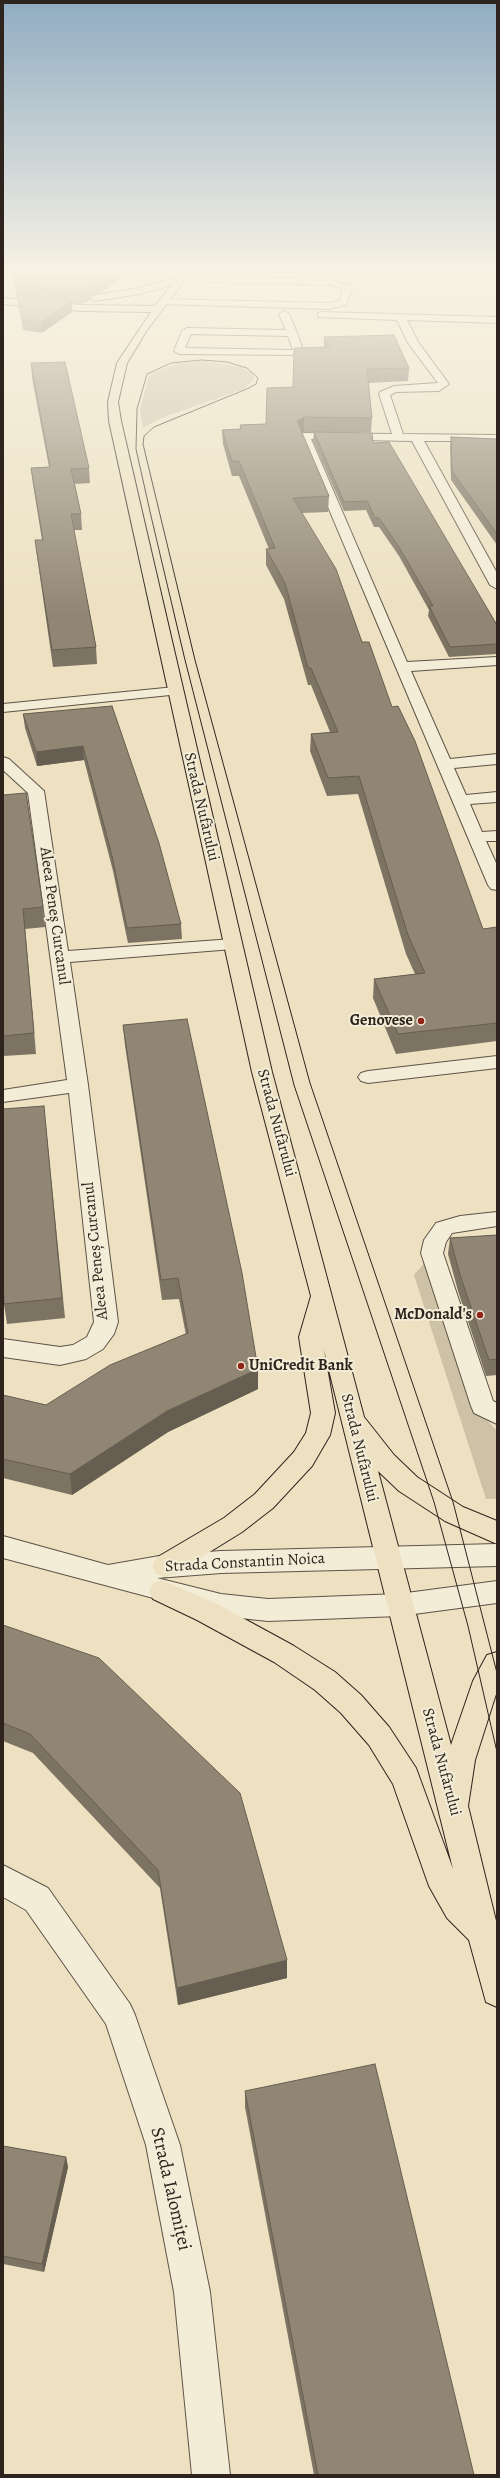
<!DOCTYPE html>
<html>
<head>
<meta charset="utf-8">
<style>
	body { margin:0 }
	#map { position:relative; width:500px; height:2478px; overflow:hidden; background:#ede1c2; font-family:Alegreya,serif }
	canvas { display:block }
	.frame { position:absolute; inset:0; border:4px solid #2e241d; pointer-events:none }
</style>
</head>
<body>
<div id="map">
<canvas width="500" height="2478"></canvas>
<div class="frame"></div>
</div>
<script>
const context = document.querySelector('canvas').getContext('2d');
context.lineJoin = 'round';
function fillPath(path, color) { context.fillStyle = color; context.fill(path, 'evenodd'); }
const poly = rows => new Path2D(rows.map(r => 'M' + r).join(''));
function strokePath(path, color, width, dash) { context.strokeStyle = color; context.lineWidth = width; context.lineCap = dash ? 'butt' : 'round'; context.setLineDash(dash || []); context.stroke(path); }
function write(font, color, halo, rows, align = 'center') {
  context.font = font + ' Alegreya,serif'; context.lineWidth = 4; context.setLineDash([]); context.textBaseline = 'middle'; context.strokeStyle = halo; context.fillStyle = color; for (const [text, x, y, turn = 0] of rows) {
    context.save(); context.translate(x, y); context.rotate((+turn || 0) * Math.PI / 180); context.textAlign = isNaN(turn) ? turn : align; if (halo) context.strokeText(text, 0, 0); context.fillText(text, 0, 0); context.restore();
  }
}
fillPath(poly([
	[204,361,241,367,253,373,254,379,244,389,161,418,143,428,140,410,148,379,152,373,175,364],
	[428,1259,479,1411,497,1431,497,1499,486,1499,414,1275]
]), '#cdc1a6');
const minor = poly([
	[181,276,330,279,353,287,346,305,328,309,160,304,158,302,163,299,328,303,339,301,343,288,330,285,178,281,176,279,181,276],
	[284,311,289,314,297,333,304,353,303,355,179,354,174,351,182,331,187,328,286,330,279,314,284,311],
	[191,334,288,336,293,350,185,348,191,334],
	[321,312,497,317,497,323,407,320,418,342,449,384,439,391,396,392,390,395,403,434,497,435,497,441,424,441,497,573,497,589,490,585,412,441,311,439,407,662,497,657,497,665,411,671,450,759,497,754,497,764,454,768,466,795,497,792,497,802,470,804,482,832,497,831,497,841,486,841,497,865,497,890,491,889,488,885,298,436,304,433,392,434,379,394,380,392,394,386,438,383,408,343,397,320,318,317,318,313,321,312],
	[175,687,180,688,182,691,180,694,3,712,3,704,175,687],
	[3,757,9,759,44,791,68,951,233,939,239,940,242,944,239,948,233,949,70,962,88,1085,118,1322,114,1334,103,1349,86,1359,60,1365,3,1357,3,1339,60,1347,73,1345,87,1337,94,1322,69,1093,3,1102,3,1090,67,1080,28,793,3,770,3,757],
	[497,1056,497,1068,368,1083,361,1081,358,1077,361,1073,368,1071,497,1056],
	[497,1212,497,1226,452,1233,446,1242,443,1253,493,1401,497,1403,497,1424,474,1413,471,1406,421,1253,424,1240,436,1223,460,1216,497,1212],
	[3,1536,108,1565,165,1555,221,1551,497,1544,497,1566,221,1573,157,1578,221,1594,268,1599,399,1594,497,1581,497,1603,399,1616,268,1621,221,1616,3,1558,3,1536],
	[3,1865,48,1888,130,2004,135,2015,180,2145,210,2292,230,2475,192,2475,174,2292,146,2145,106,2024,26,1910,3,1897,3,1865]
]);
const major = poly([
	[185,268,194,268,147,330,127,363,118,402,121,421,272,1072,364,1417,394,1455,417,1477,463,1507,497,1521,497,1544,445,1521,399,1491,378,1471,451,1745,473,1681,487,1655,497,1652,497,1691,475,1760,468,1806,497,1925,497,2007,486,2002,469,1940,447,1918,429,1886,393,1784,369,1745,341,1713,315,1690,274,1662,197,1620,153,1599,149,1591,153,1583,162,1580,217,1604,294,1646,335,1672,361,1695,389,1727,416,1768,453,1869,324,1350,335,1413,330,1435,312,1466,273,1508,242,1532,174,1574,165,1577,156,1574,152,1566,156,1558,224,1518,255,1494,294,1452,306,1433,311,1413,299,1337,311,1296,252,1072,109,421,108,402,117,363,151,312,81,311,3,304,3,298,81,305,155,306,172,285,140,294,95,301,90,298,95,295,139,288,177,277,185,268]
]);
strokePath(minor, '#5e5346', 2);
strokePath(major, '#2e241d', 2);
fillPath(minor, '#f3ecd7');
fillPath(major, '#ede1c2');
strokePath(poly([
	[497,1673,453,1502,310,1083,195,660,143,444,144,436,154,427,249,388,256,384,258,378,247,368,227,362,202,360,171,363,147,374,137,409,136,449,151,516,185,660,294,1085,434,1502,468,1626,497,1752]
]), '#2e241d', 1);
fillPath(poly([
	[13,271,100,293,90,297,90,300,81,304,72,303,72,312,42,333,23,330,19,307,18,298,17,298,14,282],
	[324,337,409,368,408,381,368,383,372,418,371,432,304,432,302,433,329,496,328,512,302,513,392,707,483,929,497,927,497,1041,396,1054,373,998,374,979,415,974,406,954,358,794,327,796,310,751,311,734,330,732,311,685,308,685,284,599,266,565,266,549,269,549,239,476,232,476,223,444,222,430,240,429,240,425,266,424,293,387,324,347],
	[31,363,89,468,90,483,75,484,81,514,82,530,74,530,96,647,97,664,53,667,37,556,35,540,42,540,33,484,31,468,49,467,32,378],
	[314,432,373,443,497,625,497,654,449,657,428,616,429,610,399,556,379,527,374,527,366,510,344,511,313,441],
	[451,437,497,439,497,545,451,480,450,446],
	[112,706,181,924,182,939,128,943,113,871,84,760,37,766,25,728,23,714],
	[3,795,43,907,45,927,25,929,36,1054,3,1056],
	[123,1025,258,1389,168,1432,72,1495,3,1478,3,1395,46,1405,186,1335,179,1299,162,1300,125,1045],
	[46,1126,65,1318,7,1324,4,1304],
	[497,1235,497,1375,486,1376,458,1291,448,1254,450,1238],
	[3,1625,287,1978,178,2005,160,1888,33,1753,3,1741],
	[245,2091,474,2475,314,2475,245,2107],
	[3,2146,66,2157,68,2167,44,2272,3,2264]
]), '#7d7363');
fillPath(poly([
	[119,268,136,268,100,293,90,297,90,300,81,304,80,292,89,285],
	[72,301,72,312,42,333,41,322],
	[304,417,304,432,297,435,297,421],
	[83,746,84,760,37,766,36,752],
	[23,909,25,929,36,1054,34,1033],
	[258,1369,258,1389,168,1432,72,1495,70,1474,167,1411],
	[287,1960,287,1978,178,2005,177,1988],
	[66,2157,68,2167,44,2272,42,2264]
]), '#665e50');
const building = poly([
	[51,268,119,268,99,281,89,285,89,288,80,292,16,286,13,271,42,273,51,268],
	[18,296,72,301,41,322,22,319,18,296],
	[394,335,409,368,367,369,372,418,304,417,297,421,329,496,293,498,336,569,362,642,369,642,392,707,398,706,415,741,483,929,497,927,497,1023,398,1034,374,979,425,973,408,935,359,776,328,778,311,734,338,732,311,668,308,668,285,583,266,549,275,548,239,461,232,461,222,430,241,429,240,425,266,424,267,388,293,387,294,348,329,347,324,337,394,335],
	[65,362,89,468,71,469,81,514,71,514,96,647,52,650,35,540,43,540,31,468,50,467,31,363,65,362],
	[314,432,372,433,373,443,389,442,497,625,497,644,450,647,429,606,433,606,399,547,379,518,375,518,367,501,344,502,314,432],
	[451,437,497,439,497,534,452,471,451,437],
	[112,706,159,843,181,924,127,928,112,856,83,746,36,752,23,714,112,706],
	[26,793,43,907,23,909,34,1033,3,1036,3,795,26,793],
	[187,1019,242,1273,258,1369,167,1411,70,1474,3,1459,3,1395,46,1405,110,1365,188,1333,178,1278,161,1280,123,1025,187,1019],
	[44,1106,62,1298,4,1304,3,1283,3,1109,44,1106],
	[497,1235,497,1359,489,1360,460,1275,450,1238,497,1235],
	[3,1625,99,1658,240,1793,287,1960,177,1988,158,1870,30,1734,3,1723,3,1625],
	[375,2064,474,2475,318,2475,245,2091,375,2064],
	[3,2146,66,2157,42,2264,3,2256,3,2146]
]);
fillPath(building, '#918673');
strokePath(building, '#665e50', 1);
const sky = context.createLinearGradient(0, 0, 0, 615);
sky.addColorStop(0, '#90acc2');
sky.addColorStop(0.44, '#f7f2e4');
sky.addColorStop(1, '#f7f2e400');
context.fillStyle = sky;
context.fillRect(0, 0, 500, 615);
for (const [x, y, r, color] of [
	[421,1021,4,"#8f2418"],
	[480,1315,4,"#8f2418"],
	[241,1366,4,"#8f2418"]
]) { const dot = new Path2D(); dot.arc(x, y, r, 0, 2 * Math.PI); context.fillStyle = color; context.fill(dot); strokePath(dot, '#f3ecd7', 1.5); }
write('16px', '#2e241d', '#f3ecd7', [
	["Strada Nufărului",201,807,77],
	["Aleea Peneș Curcanul",54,916,82],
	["Strada Nufărului",276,1123,75],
	["Aleea Peneș Curcanul",96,1251,-96],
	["Strada Nufărului",359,1448,76],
	["Strada Constantin Noica",245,1563,-3],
	["Strada Nufărului",441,1762,75]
]);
write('bold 16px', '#2e241d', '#f3ecd7', [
	["Genovese",413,1021],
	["McDonald's",472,1315],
	["UniCredit Bank",249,1366,"left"]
], 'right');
write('19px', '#2e241d', '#f3ecd7', [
	["Strada Ialomiței",170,2189,77]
]);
</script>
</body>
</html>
